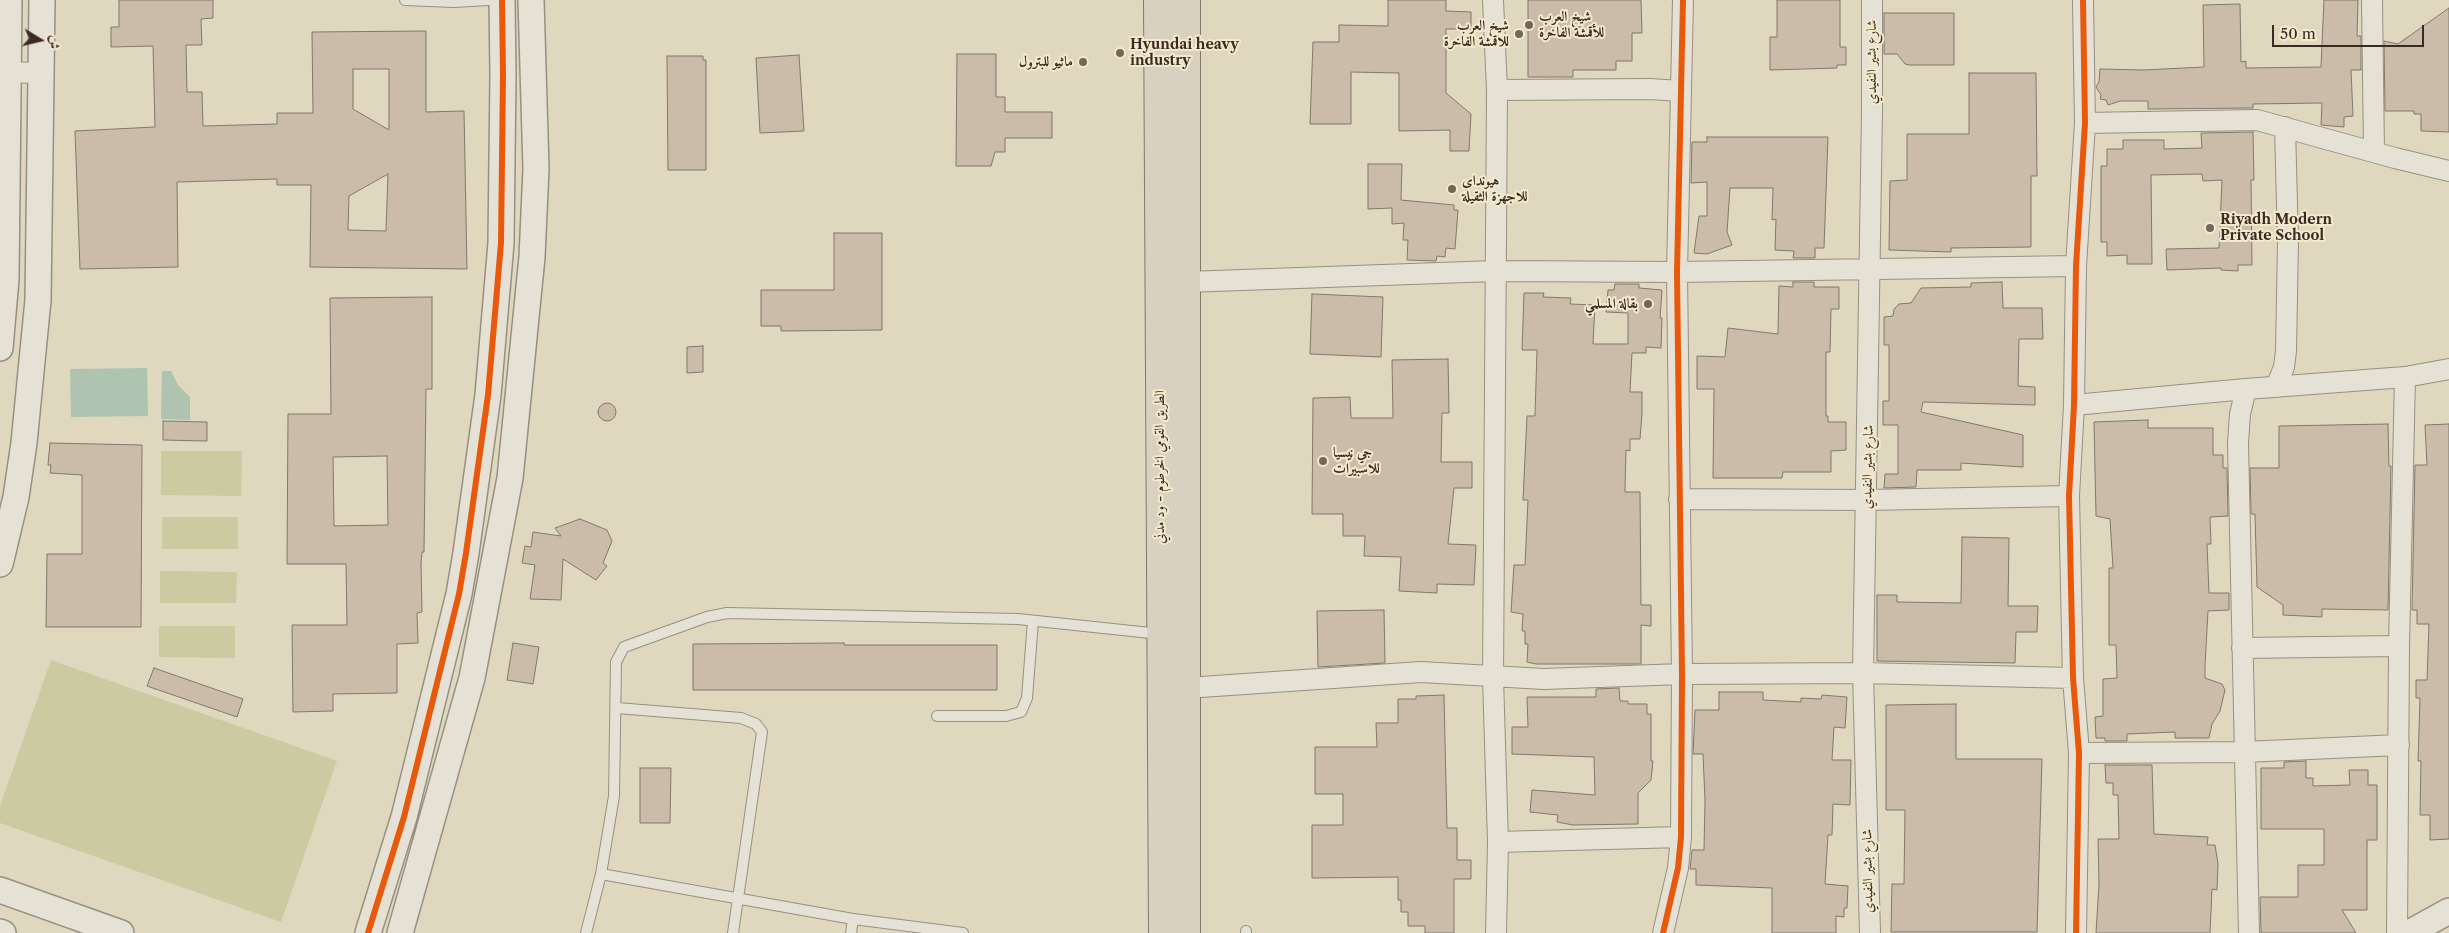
<!DOCTYPE html>
<html>
<head>
<meta charset="utf-8">
<style>
	body { margin:0 }
	#map { position:relative; width:2449px; height:933px; overflow:hidden; background:#dfd7be; font-family:"Libre Caslon Text",Amiri,serif }
	canvas { display:block }
	.north { position:absolute; left:15px; top:15px; width:50px; height:50px; -webkit-text-stroke:4px #f3e9cc; paint-order:stroke; rotate:99deg; font-size:14px; font-weight:700; line-height:20px; text-align:center; color:#392a22 }
	.north::after { content:''; display:block; margin:auto; width:18px; height:22px; background:#392a22; clip-path:polygon(50% 0,100% 100%,50% 72%,0 100%) }
	.scale { position:absolute; left:2272px; top:25px; width:152px; height:22px; box-sizing:border-box; border:2px solid #392a22; border-top:0; padding-left:6px; font-size:15px; line-height:18px; white-space:nowrap; color:#392a22; -webkit-text-stroke:4px #f3e9cc; paint-order:stroke }
</style>
</head>
<body>
<div id="map">
<canvas width="2449" height="933"></canvas>
<div class="north">ش</div>
<div class="scale">50 m</div>
</div>
<script>
const context = document.querySelector('canvas').getContext('2d');
context.lineJoin = 'round';
function fillPath(path, color) { context.fillStyle = color; context.fill(path, 'evenodd'); }
const poly = rows => new Path2D(rows.map(r => 'M' + r).join(''));
function strokePath(path, color, width, dash) { context.strokeStyle = color; context.lineWidth = width; context.lineCap = dash ? 'butt' : 'round'; context.setLineDash(dash || []); context.stroke(path); }
function write(font, color, halo, rows, align = 'center') {
  context.font = font + ' "Libre Caslon Text",Amiri,serif'; context.lineWidth = 4; context.setLineDash([]); context.textBaseline = 'middle'; context.strokeStyle = halo; context.fillStyle = color; for (const [text, x, y, turn = 0] of rows) {
    context.save(); context.translate(x, y); context.rotate((+turn || 0) * Math.PI / 180); context.textAlign = isNaN(turn) ? turn : align; if (halo) context.strokeText(text, 0, 0); context.fillText(text, 0, 0); context.restore();
  }
}
fillPath(poly([
	[161,451,242,451,241,496,161,495],
	[162,517,238,517,238,549,162,549],
	[160,571,237,572,236,603,160,603],
	[159,626,235,626,235,658,159,657],
	[51,660,337,761,281,922,0,823,0,806]
]), '#cccaa1');
fillPath(poly([
	[147,368,148,416,71,417,70,369],
	[162,371,171,371,178,385,190,397,190,420,161,419]
]), '#aec4b0');
const building = poly([
	[119,0,213,0,213,18,201,19,202,45,186,45,187,92,202,92,203,126,277,124,277,113,313,113,312,32,426,31,426,112,464,111,467,269,310,267,311,185,277,185,277,179,177,182,178,267,80,269,75,131,155,127,153,46,111,47,111,27,119,27,119,0],
	[353,69,389,69,389,130,353,109,353,69],
	[388,174,386,231,348,230,349,196,388,174],
	[1388,0,1446,0,1446,11,1471,12,1471,29,1446,29,1446,93,1471,114,1469,151,1450,151,1450,130,1399,131,1399,73,1351,72,1351,124,1310,124,1313,42,1339,42,1339,25,1388,26,1388,0],
	[1528,0,1641,0,1642,33,1632,33,1632,61,1616,61,1616,70,1573,70,1573,77,1528,77,1528,0],
	[1777,0,1840,0,1840,47,1846,47,1846,65,1837,65,1837,68,1770,70,1770,37,1777,37,1777,0],
	[2324,0,2358,0,2357,36,2361,36,2361,70,2351,70,2353,116,2344,117,2344,127,2321,125,2322,103,2253,104,2253,108,2148,109,2148,101,2120,101,2108,105,2106,100,2100,99,2101,95,2096,87,2099,82,2100,69,2143,70,2204,67,2203,5,2240,4,2241,62,2246,61,2246,68,2321,67,2324,0],
	[2449,8,2449,132,2421,131,2421,114,2414,114,2414,111,2385,111,2384,41,2398,44,2449,8],
	[1884,13,1954,13,1954,65,1909,65,1905,64,1897,54,1884,54,1884,13],
	[957,54,996,54,996,97,1005,97,1005,112,1052,112,1052,138,1005,138,1005,152,995,152,991,166,956,166,957,54],
	[799,55,804,131,760,133,756,58,799,55],
	[667,56,703,56,703,60,706,60,706,170,668,170,667,56],
	[1969,73,2036,73,2037,176,2031,176,2031,247,1951,248,1951,252,1889,250,1890,181,1907,180,1907,134,1969,134,1969,73],
	[2253,132,2254,180,2251,180,2252,265,2238,265,2238,271,2221,270,2221,268,2167,270,2166,249,2219,248,2222,180,2203,181,2202,174,2151,175,2152,264,2127,264,2127,255,2107,256,2107,242,2101,242,2101,166,2107,166,2107,149,2123,149,2123,140,2164,140,2164,149,2202,148,2201,133,2253,132],
	[1707,137,1828,137,1824,248,1815,248,1815,258,1793,258,1794,251,1775,250,1776,219,1772,220,1773,188,1730,188,1727,232,1732,245,1707,254,1694,253,1699,216,1707,216,1707,182,1691,183,1692,142,1707,142,1707,137],
	[1368,164,1402,164,1401,200,1454,205,1454,210,1458,210,1455,249,1446,248,1445,257,1437,256,1436,261,1407,260,1408,240,1403,240,1404,223,1392,224,1392,208,1368,209,1368,164],
	[834,233,882,233,882,330,781,331,781,326,761,326,761,290,834,290,834,233],
	[1793,282,1814,282,1814,287,1839,287,1839,309,1831,309,1830,352,1826,352,1826,416,1828,416,1828,422,1846,422,1846,450,1831,451,1831,472,1783,472,1782,478,1713,478,1714,389,1697,389,1697,356,1725,357,1728,328,1778,334,1779,286,1793,287,1793,282],
	[2002,282,2003,308,2042,308,2043,339,2019,339,2018,386,2035,387,2035,405,1923,402,1921,412,2023,435,2023,467,1961,463,1961,470,1917,470,1916,487,1884,488,1885,474,1898,474,1898,425,1883,425,1883,401,1889,401,1889,345,1884,345,1884,317,1893,316,1894,309,1899,304,1911,303,1921,288,1971,287,1971,283,2002,282],
	[1615,284,1639,284,1639,288,1662,290,1660,318,1662,318,1661,348,1646,347,1646,353,1632,353,1630,392,1642,392,1642,414,1640,439,1630,439,1630,451,1626,450,1625,489,1625,492,1640,492,1641,605,1651,605,1651,626,1641,625,1641,664,1536,664,1527,662,1528,644,1525,644,1525,631,1522,631,1523,614,1511,612,1514,565,1525,565,1528,500,1523,500,1527,416,1535,416,1537,350,1522,350,1524,293,1544,293,1543,297,1571,298,1570,304,1595,305,1593,344,1628,344,1628,313,1606,312,1608,290,1614,290,1615,284],
	[1312,294,1383,297,1381,357,1310,354,1312,294],
	[432,297,432,389,426,389,424,552,422,552,421,564,422,612,417,613,418,643,397,644,397,693,333,694,333,711,293,712,292,625,347,625,346,564,287,564,288,414,331,414,330,298,432,297],
	[387,456,388,525,334,526,333,457,387,456],
	[703,346,703,372,687,373,687,347,703,346],
	[1448,359,1449,413,1442,413,1441,462,1472,462,1472,488,1454,488,1448,544,1476,545,1474,585,1437,584,1437,593,1399,591,1401,557,1364,556,1365,536,1343,536,1343,514,1312,514,1313,398,1350,397,1351,418,1393,418,1392,360,1448,359],
	'598 412a9 9 0 1 1 18 0a9 9 0 1 1-18 0Z',
	[2148,420,2148,428,2213,428,2213,455,2223,455,2223,468,2227,468,2228,516,2210,517,2211,544,2207,544,2209,593,2229,593,2229,610,2208,611,2205,666,2205,678,2222,684,2225,690,2220,711,2212,724,2209,738,2175,738,2175,732,2127,734,2127,741,2105,741,2105,738,2096,738,2095,717,2103,716,2103,679,2117,678,2116,645,2109,645,2109,568,2113,568,2110,519,2096,516,2094,422,2148,420],
	[163,421,207,422,207,441,163,440,163,421],
	[2388,424,2389,466,2391,466,2388,610,2322,609,2322,617,2283,615,2283,605,2257,587,2255,514,2251,514,2250,468,2279,468,2279,426,2388,424],
	[2449,424,2449,839,2430,840,2430,815,2420,815,2421,761,2418,761,2420,698,2416,698,2416,680,2427,680,2429,624,2417,624,2417,610,2412,610,2415,465,2427,465,2425,425,2449,424],
	[50,443,142,445,141,627,46,627,47,554,82,554,82,475,50,473,51,465,48,465,50,443],
	[580,519,607,530,612,541,603,563,607,566,596,580,563,559,561,600,530,599,535,565,522,563,525,546,531,547,533,532,561,536,555,528,580,519],
	[1962,537,2009,538,2008,606,2038,606,2037,632,2016,632,2015,663,1877,661,1877,595,1897,595,1897,602,1961,603,1962,537],
	[1384,610,1385,663,1318,667,1317,611,1384,610],
	[513,643,539,647,533,684,507,680,513,643],
	[844,643,844,645,997,645,997,690,693,690,693,644,844,643],
	[154,668,243,699,237,717,147,686,154,668],
	[1619,688,1620,701,1628,701,1628,704,1647,704,1647,714,1651,714,1651,761,1653,761,1651,780,1638,793,1638,824,1573,825,1557,822,1558,815,1530,812,1532,790,1595,795,1594,757,1512,754,1512,727,1528,727,1527,697,1596,697,1596,689,1619,688],
	[1719,692,1763,692,1763,700,1801,702,1801,698,1821,699,1822,695,1847,697,1845,728,1834,727,1832,760,1851,760,1850,805,1833,804,1832,835,1828,835,1825,884,1848,886,1847,908,1844,908,1844,917,1836,916,1836,933,1772,933,1772,888,1696,885,1696,869,1690,869,1692,850,1704,850,1705,800,1703,754,1693,754,1695,710,1719,710,1719,692],
	[1444,695,1447,828,1457,828,1457,860,1471,860,1471,879,1454,879,1454,933,1425,933,1425,926,1408,926,1408,912,1401,912,1401,900,1398,900,1398,877,1312,878,1312,825,1343,825,1343,794,1315,794,1315,747,1377,747,1376,723,1398,723,1398,699,1416,699,1416,696,1444,695],
	[1956,704,1956,759,2042,759,2037,932,1891,932,1892,884,1904,884,1905,810,1886,810,1886,705,1956,704],
	[2306,761,2306,778,2313,778,2313,786,2350,785,2349,770,2368,770,2368,785,2377,785,2377,840,2367,840,2367,910,2342,910,2356,933,2261,933,2260,897,2298,897,2298,865,2324,865,2324,829,2261,829,2261,768,2284,768,2284,762,2306,761],
	[2105,765,2152,765,2154,834,2208,837,2207,845,2215,845,2218,864,2217,890,2212,889,2210,933,2096,933,2099,884,2098,839,2119,839,2118,795,2113,795,2113,783,2106,783,2105,765],
	[640,768,671,768,670,823,640,823,640,768]
]);
fillPath(building, '#cabca8');
strokePath(building, '#80796c', 1);
const service = poly([
	[405,0,454,2,489,0],
	[617,708,741,718,756,724,762,732,733,933],
	[937,716,1006,716,1021,712,1027,698,1033,621],
	[601,874,853,919,963,933],
	[586,933,601,874,614,796,616,662,624,647,707,617,727,613,1018,619,1160,634],
	[851,933,853,919],
	[1246,933,1246,931]
]);
const minor = poly([
	[1493,0,1497,90,1493,678,1498,842,1496,933],
	[2372,0,2374,152],
	[0,72,42,73],
	[1497,90,1650,89,1680,91],
	[2085,123,2257,120,2395,158,2449,171],
	[1186,282,1495,271,1677,272,2076,266],
	[2276,387,2284,367,2286,351,2288,242,2285,127],
	[2246,389,2240,414,2238,443,2249,933],
	[2074,405,2246,389,2405,377,2449,369],
	[1679,499,1867,500,2069,496],
	[2242,648,2399,646],
	[1186,688,1421,672,1544,679,1682,674,1863,673,2073,678],
	[2079,753,2244,752,2399,745],
	[1498,842,1681,837],
	[1663,933,1678,868,1681,837,1682,674,1677,272,1683,0],
	[1870,933,1863,673,1872,112,1872,0],
	[2076,933,2079,753,2073,678,2069,496,2074,405,2076,266,2085,123,2083,0],
	[2397,933,2399,646,2405,377]
]);
const tertiary = poly([
	[0,348,6,279,9,0],
	[0,564,16,497,24,443,38,300,42,0],
	[0,890,121,933],
	[0,932,3,933],
	[368,933,404,817,459,594,466,553,488,395,501,243,503,75,502,0],
	[400,933,472,678,510,478,532,257,536,169,531,0],
	[2409,933,2449,911]
]);
const trunk = poly([
	[1158,0,1163,933],
	[1186,0,1186,933]
]);
strokePath(service, '#979082', 12);
strokePath(minor, '#979082', 22);
strokePath(tertiary, '#979082', 28);
strokePath(trunk, '#80796c', 30);
strokePath(service, '#e5e1d5', 10);
strokePath(minor, '#e5e1d5', 20);
strokePath(tertiary, '#e5e1d5', 25);
strokePath(trunk, '#d9d1c0', 28);
strokePath(poly([
	[368,933,404,817,459,594,466,553,488,395,501,243,503,75,502,0],
	[1663,933,1678,868,1681,837,1682,674,1677,272,1683,0],
	[2076,933,2079,753,2073,678,2069,496,2074,405,2076,266,2085,123,2083,0]
]), '#e8590c', 6);
for (const [x, y, r, color] of [
	[1529,25,5,"#736759"],
	[1519,34,5,"#736759"],
	[1120,53,5,"#736759"],
	[1083,62,5,"#736759"],
	[1452,189,5,"#736759"],
	[2210,228,5,"#736759"],
	[1648,304,5,"#736759"],
	[1323,461,5,"#736759"]
]) { const dot = new Path2D(); dot.arc(x, y, r, 0, 2 * Math.PI); context.fillStyle = color; context.fill(dot); strokePath(dot, '#f3e9cc', 2); }
write('bold 14px', '#392a22', '#f3e9cc', [
	["شيخ العرب",1539,17],
	["للأقمشة الفاخرة",1539,33],
	["شيخ العرب",1509,26,"right"],
	["للاقمشة الفاخرة",1509,42,"right"],
	["Hyundai heavy",1130,45],
	["industry",1130,61],
	["ماثيو للبترول",1073,62,"right"],
	["هيونداي",1462,181],
	["للاجهزة الثقيلة",1462,197],
	["Riyadh Modern",2220,220],
	["Private School",2220,236],
	["بقالة المسلمي",1638,304,"right"],
	["جي نيسيا",1333,453],
	["للاسبيرات",1333,469]
], 'left');
write('14px', '#392a22', '#f3e9cc', [
	["شارع بشير النفيدي",1872,62,-90],
	["الطريق القومي الخرطوم - ود مدني",1160,467,-90],
	["شارع بشير النفيدي",1868,467,-89],
	["شارع بشير النفيدي",1868,871,-91]
]);
</script>
</body>
</html>
